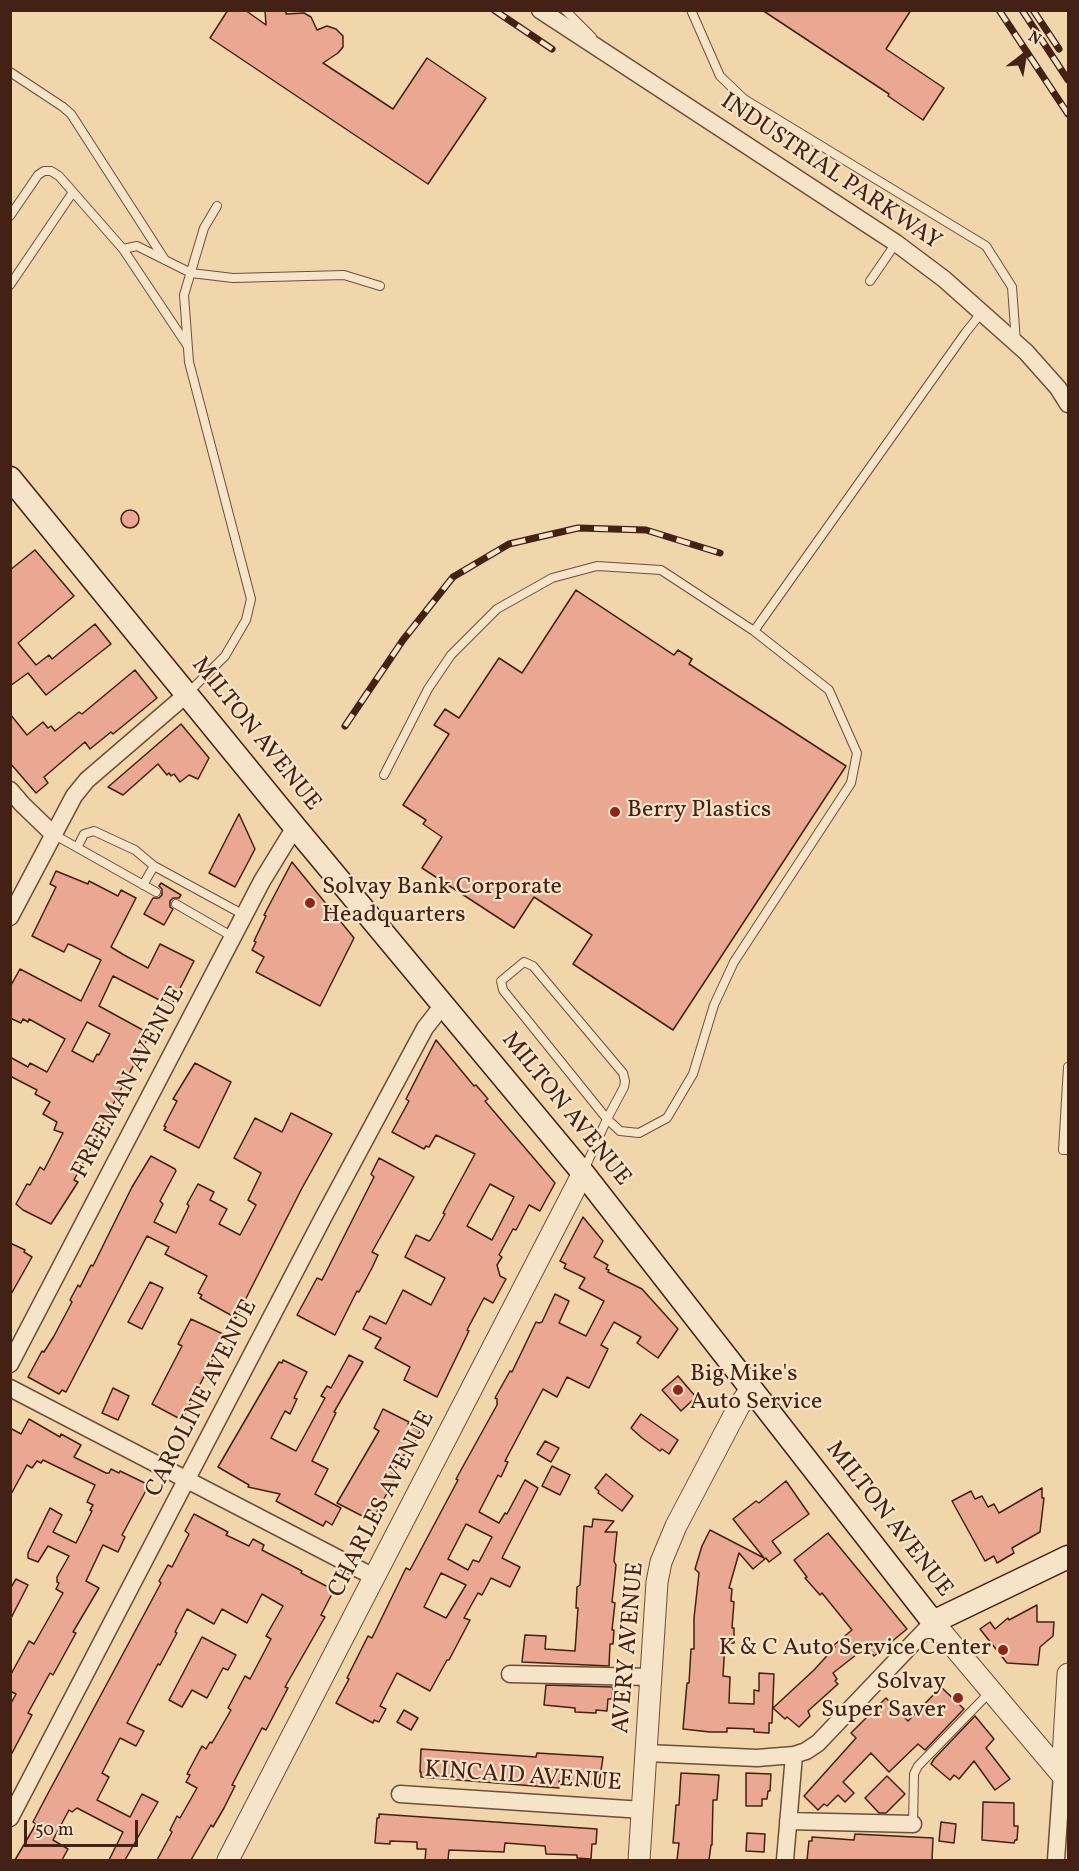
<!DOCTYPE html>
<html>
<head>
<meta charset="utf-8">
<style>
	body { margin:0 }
	#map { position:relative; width:1079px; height:1871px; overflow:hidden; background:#f0d6aa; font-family:Vollkorn,serif }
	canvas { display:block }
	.frame { position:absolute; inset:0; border:12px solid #432115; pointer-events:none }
	.north { position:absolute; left:995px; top:24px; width:60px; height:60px; -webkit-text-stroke:4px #f5e4c8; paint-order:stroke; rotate:31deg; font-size:16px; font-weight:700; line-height:24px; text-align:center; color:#432115 }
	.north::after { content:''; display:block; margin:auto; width:21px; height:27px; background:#432115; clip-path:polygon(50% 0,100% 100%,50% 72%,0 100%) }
	.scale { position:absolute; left:24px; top:1820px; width:114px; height:27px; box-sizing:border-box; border:3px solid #432115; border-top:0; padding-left:8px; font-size:18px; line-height:21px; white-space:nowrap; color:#432115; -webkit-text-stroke:4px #f5e4c8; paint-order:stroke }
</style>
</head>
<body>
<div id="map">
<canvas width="1079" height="1871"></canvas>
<div class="frame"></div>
<div class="north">N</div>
<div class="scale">50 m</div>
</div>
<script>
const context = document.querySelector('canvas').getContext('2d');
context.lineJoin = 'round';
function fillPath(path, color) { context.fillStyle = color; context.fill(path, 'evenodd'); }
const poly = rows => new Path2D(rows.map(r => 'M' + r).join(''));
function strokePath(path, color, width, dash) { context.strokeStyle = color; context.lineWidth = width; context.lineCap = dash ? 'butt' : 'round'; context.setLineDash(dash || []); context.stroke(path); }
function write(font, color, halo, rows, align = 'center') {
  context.font = font + ' Vollkorn,serif'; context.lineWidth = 4.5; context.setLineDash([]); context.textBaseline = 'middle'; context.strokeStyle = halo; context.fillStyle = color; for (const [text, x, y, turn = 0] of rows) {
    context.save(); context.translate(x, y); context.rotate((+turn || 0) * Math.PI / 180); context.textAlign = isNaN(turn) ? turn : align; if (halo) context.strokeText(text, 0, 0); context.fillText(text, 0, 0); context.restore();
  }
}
const building = poly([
	[228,10,245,10,266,25,265,10,286,10,286,14,304,13,311,17,317,30,327,26,336,29,343,36,343,47,338,53,323,63,393,109,427,58,486,98,428,184,210,38,228,10],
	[762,10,911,10,886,49,944,88,923,120,888,96,889,94,762,10],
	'121 519a9 9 0 1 1 18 0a9 9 0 1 1-18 0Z',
	[35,550,74,596,18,643,36,665,49,655,52,659,95,624,111,644,46,695,28,673,10,686,10,570,35,550],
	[576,590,674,655,678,650,692,659,689,664,846,766,673,1030,573,964,592,935,534,897,514,928,422,868,442,837,423,824,426,820,403,805,449,734,434,725,445,709,459,718,499,658,522,673,576,590],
	[135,670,157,698,113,734,111,732,90,749,85,742,44,777,48,783,36,793,10,763,10,714,27,735,43,722,48,728,51,726,55,731,79,712,82,714,135,670],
	[181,724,209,758,198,779,189,775,180,782,174,774,171,776,169,773,167,775,158,764,123,795,108,787,181,724],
	[239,814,255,849,235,887,209,873,239,814],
	[292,862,354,938,320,1006,256,972,264,957,252,950,256,942,254,941,266,916,264,915,292,862],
	[56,871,88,884,89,881,118,896,121,890,136,898,111,947,124,955,148,968,160,944,194,961,171,1006,113,976,99,1006,150,1034,98,1133,94,1146,92,1146,74,1180,78,1182,51,1224,23,1210,16,1204,27,1184,30,1185,40,1167,44,1170,63,1133,54,1130,57,1122,43,1114,50,1102,35,1094,37,1090,10,1076,10,1057,28,1067,30,1063,47,1072,65,1039,29,1019,28,1022,23,1019,21,1023,10,1018,10,987,20,969,81,1001,101,960,71,945,68,944,64,952,32,936,56,887,50,884,56,871],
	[87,1022,110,1034,99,1055,97,1054,93,1062,72,1051,87,1022],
	[161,883,181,895,179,898,173,898,170,901,170,907,173,909,164,925,144,914,153,898,159,898,162,895,162,889,159,886,161,883],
	[436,1040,474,1086,476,1085,488,1099,485,1101,555,1183,540,1211,529,1205,516,1230,513,1229,499,1255,502,1257,497,1265,500,1276,506,1279,493,1303,484,1298,467,1330,469,1331,437,1397,404,1380,410,1367,375,1348,381,1338,363,1329,370,1316,386,1324,403,1290,431,1305,445,1278,405,1257,416,1235,429,1241,431,1239,445,1214,443,1213,475,1154,436,1135,429,1147,426,1146,424,1149,392,1132,409,1101,406,1099,436,1040],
	[490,1184,514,1197,492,1240,467,1226,490,1184],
	[195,1063,231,1082,199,1148,164,1130,166,1127,164,1126,177,1101,173,1099,195,1063],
	[291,1113,332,1134,301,1190,236,1318,200,1298,202,1295,198,1293,207,1276,165,1254,169,1247,147,1236,66,1392,62,1390,59,1394,28,1377,42,1351,44,1352,54,1336,72,1302,70,1300,78,1285,80,1287,91,1265,93,1266,132,1187,151,1156,175,1169,176,1171,160,1201,163,1204,154,1222,176,1233,189,1206,187,1204,198,1184,214,1192,210,1200,227,1209,219,1224,240,1235,256,1205,248,1200,261,1173,234,1158,255,1118,282,1132,291,1113],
	[379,1158,414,1177,372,1252,378,1255,372,1268,359,1292,357,1291,335,1335,297,1315,317,1278,322,1280,374,1177,371,1174,379,1158],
	[583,1217,603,1241,594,1257,608,1265,606,1269,609,1270,608,1272,642,1289,678,1329,658,1358,637,1343,641,1337,614,1322,601,1345,608,1349,589,1388,567,1377,557,1397,543,1389,505,1461,508,1462,501,1477,498,1475,479,1512,499,1523,505,1513,507,1514,525,1480,538,1488,502,1558,520,1567,510,1587,491,1578,482,1595,478,1593,464,1618,470,1620,449,1660,447,1660,430,1691,397,1673,380,1706,386,1709,379,1722,374,1720,373,1723,336,1703,349,1679,347,1678,368,1636,372,1638,406,1568,410,1570,458,1480,456,1479,497,1405,497,1399,495,1398,510,1371,512,1372,536,1322,539,1323,542,1322,555,1294,569,1301,559,1323,586,1336,604,1301,579,1288,585,1278,564,1268,566,1264,560,1261,583,1217],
	[466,1524,492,1537,479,1562,473,1560,468,1570,448,1559,466,1524],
	[441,1573,466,1585,446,1618,424,1607,441,1573],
	[10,1243,25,1250,24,1252,32,1257,10,1296,10,1243],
	[150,1282,163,1288,142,1329,128,1322,150,1282],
	[191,1319,225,1335,182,1420,152,1404,182,1346,178,1344,191,1319],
	[349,1355,363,1362,334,1412,336,1413,312,1461,328,1469,315,1494,341,1508,332,1525,326,1521,323,1526,276,1501,280,1494,248,1487,249,1485,218,1467,279,1362,282,1363,283,1360,307,1372,294,1398,297,1399,290,1414,285,1411,271,1438,296,1451,325,1398,321,1396,327,1386,331,1388,349,1355],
	[678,1376,696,1397,681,1411,662,1390,678,1376],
	[113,1388,129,1396,118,1420,102,1413,113,1388],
	[383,1409,409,1422,408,1424,420,1431,412,1448,409,1447,390,1477,394,1480,372,1521,337,1503,379,1431,374,1428,383,1409],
	[641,1414,678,1440,669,1454,662,1449,660,1451,642,1438,631,1428,641,1414],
	[29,1419,60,1437,61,1434,81,1445,74,1457,106,1473,109,1473,111,1469,119,1473,120,1471,149,1485,122,1535,125,1537,118,1552,103,1545,86,1581,99,1588,73,1632,76,1633,53,1675,50,1673,28,1713,32,1715,10,1757,10,1705,16,1694,10,1691,10,1676,29,1641,34,1644,63,1593,56,1589,59,1583,57,1582,57,1577,69,1556,48,1546,38,1562,28,1558,28,1553,50,1508,62,1515,53,1532,76,1543,92,1511,90,1510,93,1505,87,1502,95,1485,43,1460,41,1463,37,1461,32,1468,27,1465,10,1496,10,1428,21,1434,29,1419],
	[545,1441,559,1448,551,1462,537,1454,545,1441],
	[552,1466,570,1475,560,1495,542,1486,552,1466],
	[606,1474,633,1496,622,1511,598,1493,599,1491,595,1488,606,1474],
	[786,1481,809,1514,772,1541,781,1553,769,1562,766,1558,753,1569,739,1553,729,1588,732,1589,731,1601,734,1602,732,1628,734,1628,734,1643,725,1643,723,1676,730,1677,729,1703,754,1704,754,1690,759,1691,759,1673,774,1674,772,1723,769,1723,769,1733,754,1732,754,1729,727,1728,727,1732,710,1732,683,1729,687,1683,689,1683,691,1649,694,1649,694,1618,699,1573,695,1569,702,1546,710,1530,764,1558,733,1519,756,1501,759,1503,786,1481],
	[1042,1488,1042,1498,1044,1498,1040,1532,1012,1548,1014,1553,997,1563,994,1556,985,1561,952,1501,971,1491,975,1499,982,1496,988,1507,994,1504,999,1513,1042,1488],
	[194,1514,228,1532,226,1535,249,1546,253,1539,264,1545,262,1550,302,1571,301,1573,334,1590,321,1615,325,1617,285,1687,288,1688,266,1730,262,1728,232,1785,235,1786,224,1808,213,1827,211,1825,191,1860,157,1860,172,1832,170,1830,177,1816,180,1818,197,1788,186,1782,190,1775,187,1774,202,1746,206,1749,210,1742,212,1743,231,1710,228,1708,245,1676,250,1679,271,1639,266,1636,283,1606,262,1594,247,1623,222,1609,214,1624,187,1609,175,1632,177,1633,160,1665,158,1664,127,1723,144,1731,136,1746,120,1738,102,1773,109,1777,97,1800,130,1817,142,1794,158,1802,125,1860,109,1860,123,1832,77,1808,72,1812,69,1810,53,1840,68,1849,62,1860,15,1860,36,1824,33,1822,45,1799,161,1583,159,1581,168,1565,172,1567,189,1534,185,1531,194,1514],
	[593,1519,614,1521,605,1532,617,1532,614,1561,616,1565,612,1602,615,1603,612,1630,614,1630,613,1644,610,1644,609,1666,522,1662,525,1635,546,1636,545,1649,575,1651,578,1608,576,1608,577,1587,580,1585,584,1526,592,1527,593,1519],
	[828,1533,907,1629,874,1656,866,1647,833,1673,837,1679,835,1681,838,1684,808,1711,810,1716,799,1727,787,1717,785,1719,773,1708,814,1670,835,1647,834,1645,852,1630,822,1593,820,1595,805,1578,807,1577,794,1560,828,1533],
	[16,1579,28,1585,10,1620,10,1589,16,1579],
	[1037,1605,1037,1622,1054,1622,1053,1636,1040,1647,1038,1665,1007,1663,980,1629,990,1622,995,1629,1008,1618,1009,1620,1037,1605],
	[202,1637,236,1655,228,1670,223,1668,207,1698,192,1690,182,1707,169,1700,202,1637],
	[546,1685,613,1687,612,1699,608,1699,607,1711,596,1710,596,1713,575,1712,575,1708,544,1705,546,1685],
	[941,1687,964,1709,925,1750,918,1744,889,1772,871,1753,843,1782,854,1793,845,1802,838,1795,827,1806,824,1804,818,1810,804,1796,856,1738,851,1733,886,1698,908,1721,941,1687],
	[404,1710,418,1718,411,1730,397,1722,404,1710],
	[975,1716,994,1739,986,1748,1010,1779,995,1790,974,1761,959,1779,954,1775,950,1780,931,1764,934,1759,975,1716],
	[421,1749,536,1757,537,1753,603,1757,599,1785,559,1781,559,1788,421,1777,421,1772,420,1772,421,1749],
	[681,1773,719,1775,717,1800,713,1800,712,1845,711,1845,709,1860,677,1860,679,1843,673,1843,676,1805,679,1805,681,1773],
	[746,1773,771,1774,770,1791,768,1791,767,1799,762,1799,762,1806,746,1806,746,1773],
	[887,1776,905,1794,886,1813,879,1813,865,1798,887,1776],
	[983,1802,1014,1803,1014,1826,1018,1826,1017,1840,1015,1840,1014,1843,982,1840,983,1802],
	[379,1814,597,1829,596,1844,592,1844,591,1859,577,1858,577,1855,546,1854,545,1846,505,1843,504,1852,449,1850,448,1860,425,1860,426,1849,417,1849,417,1842,390,1841,390,1844,375,1843,377,1818,379,1818,379,1814],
	[941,1822,956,1824,954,1843,939,1841,941,1822],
	[747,1833,765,1834,764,1852,746,1851,747,1833],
	[855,1834,933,1838,932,1860,807,1860,809,1841,812,1841,812,1837,854,1840,855,1834]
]);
fillPath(building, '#eaa791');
strokePath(building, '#432115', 1.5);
const service = poly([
	[565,10,592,37],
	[691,10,720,76,744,99,986,246,1012,287,1016,342],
	[10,72,63,107,71,114,165,260],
	[10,216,38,175,44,171,51,171,59,176,123,249],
	[870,281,896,243],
	[10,285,73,192],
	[187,345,123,249,137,246,191,273,233,278,344,275,380,286],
	[754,631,966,332,982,312],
	[187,694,225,656,246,620,251,599,189,362,184,295,204,228,217,206],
	[384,775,428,689,451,655,497,609,552,578,597,566,661,570,754,631,829,690,857,753,851,783,734,962,714,1005,693,1074,667,1118,639,1133,620,1131,607,1119,503,990,501,981,524,962,533,966,623,1073,625,1081,624,1087,607,1119,584,1170],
	[53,834,156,892],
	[78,846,84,834,94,831,135,850,154,866],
	[143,885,154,866,244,915],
	[176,904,233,937],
	[1068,1067,1063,1150,1068,1150],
	[913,1824,914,1774,918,1766,991,1691]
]);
const minor = poly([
	[540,10,896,243,944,279,1026,352,1058,388,1068,404],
	[10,790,22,804,53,834],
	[10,917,74,796,87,780,187,694],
	[10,1364,262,881,295,827],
	[10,1388,374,1577],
	[510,1674,651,1677],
	[646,1753,757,1758,794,1755,806,1751,818,1743,933,1622],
	[400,1794,643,1810],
	[10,1818,324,1216,425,1028,443,1005],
	[788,1821,913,1824],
	[785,1860,794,1755],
	[1056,1860,1062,1774]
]);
const tertiary = poly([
	[933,1622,1068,1782],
	[1062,1774,1068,1674],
	[228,1860,583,1173],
	[639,1860,657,1582,661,1562,676,1526,739,1406,751,1389]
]);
const secondary = poly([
	[10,478,295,827,583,1173,933,1622,1068,1557]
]);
strokePath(service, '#6e4e3a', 10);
strokePath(minor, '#6e4e3a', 19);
strokePath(tertiary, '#6e4e3a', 23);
strokePath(secondary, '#432115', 25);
strokePath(service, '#f5e4c8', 8);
strokePath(minor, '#f5e4c8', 16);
strokePath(tertiary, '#f5e4c8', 21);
strokePath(secondary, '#f5e4c8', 22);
const rail = poly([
	[494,10,552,49],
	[999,10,1068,114],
	[1022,10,1068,80],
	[1033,10,1059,49],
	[345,726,403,640,453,577,509,544,578,528,646,530,720,553]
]);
strokePath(rail, '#432115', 7);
strokePath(rail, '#f5e4c8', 4.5, [14]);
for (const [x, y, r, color] of [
	[615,812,6,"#8f2418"],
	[310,903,6,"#8f2418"],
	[678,1390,6,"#8f2418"],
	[1003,1650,6,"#8f2418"],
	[958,1698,6,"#8f2418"]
]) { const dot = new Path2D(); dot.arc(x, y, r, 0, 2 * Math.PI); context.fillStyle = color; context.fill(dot); strokePath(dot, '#f5e4c8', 2); }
write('24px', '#432115', '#f5e4c8', [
	["INDUSTRIAL PARKWAY",830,173,34],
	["MILTON AVENUE",255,735,51],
	["FREEMAN AVENUE",130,1083,-62],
	["MILTON AVENUE",565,1110,51],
	["CAROLINE AVENUE",203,1399,-63],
	["CHARLES AVENUE",383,1505,-63],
	["MILTON AVENUE",888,1520,52],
	["AVERY AVENUE",630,1648,-85],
	["KINCAID AVENUE",523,1778,4]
]);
write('24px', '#432115', '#f5e4c8', [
	["Berry Plastics",627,812],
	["Solvay Bank Corporate",322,889],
	["Headquarters",322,917],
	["Big Mike's",690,1376],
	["Auto Service",690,1404],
	["K & C Auto Service Center",991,1650,"right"],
	["Solvay",946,1684,"right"],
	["Super Saver",946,1712,"right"]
], 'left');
</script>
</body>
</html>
